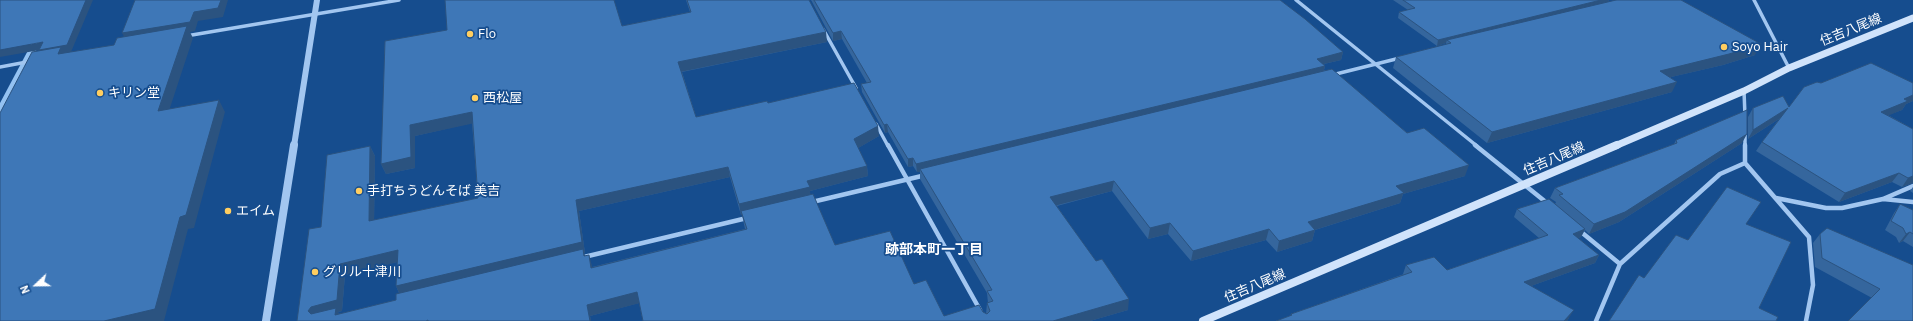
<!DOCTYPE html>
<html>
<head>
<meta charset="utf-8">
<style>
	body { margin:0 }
	#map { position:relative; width:1913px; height:321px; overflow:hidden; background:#164d8e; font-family:"IBM Plex Sans",sans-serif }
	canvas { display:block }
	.north { position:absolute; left:16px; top:265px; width:40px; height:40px; -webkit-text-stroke:3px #164d8e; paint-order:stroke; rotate:248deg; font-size:11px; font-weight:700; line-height:16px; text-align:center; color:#fff }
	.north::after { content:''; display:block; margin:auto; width:14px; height:18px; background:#fff; clip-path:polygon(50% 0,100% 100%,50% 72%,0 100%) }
</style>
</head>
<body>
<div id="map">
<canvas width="1913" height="321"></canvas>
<div class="north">N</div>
</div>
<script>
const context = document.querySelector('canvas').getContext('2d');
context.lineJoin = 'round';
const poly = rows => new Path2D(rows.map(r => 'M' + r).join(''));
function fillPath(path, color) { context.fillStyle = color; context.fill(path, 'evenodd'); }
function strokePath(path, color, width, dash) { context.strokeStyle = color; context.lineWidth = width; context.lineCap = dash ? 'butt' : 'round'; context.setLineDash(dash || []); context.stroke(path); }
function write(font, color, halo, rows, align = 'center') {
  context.font = font + ' "IBM Plex Sans","Noto Sans JP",sans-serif'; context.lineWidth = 3.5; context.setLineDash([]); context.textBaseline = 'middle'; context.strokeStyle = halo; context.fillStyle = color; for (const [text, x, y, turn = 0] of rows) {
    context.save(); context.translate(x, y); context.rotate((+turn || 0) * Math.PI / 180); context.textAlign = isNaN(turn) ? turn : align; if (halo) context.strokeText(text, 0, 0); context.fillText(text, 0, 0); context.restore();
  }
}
fillPath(poly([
	[37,38,41,41,5,112,0,115,0,103,33,41,37,38]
]), '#94c2f2');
strokePath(poly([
	[1296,0,1477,146],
	[1754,0,1789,68],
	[823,29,856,88],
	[186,36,399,0],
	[0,67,32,61],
	[1332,75,1400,58],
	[1744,91,1745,116],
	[876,124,888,146],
	[1745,133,1745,146]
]), '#a2c6f0', 3.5);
strokePath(poly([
	[888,145,980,310],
	[1475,145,1547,203],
	[1745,145,1745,163,1809,237,1813,285,1806,321],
	[1776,198,1826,208,1842,208,1883,199,1913,186],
	[1883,199,1913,202],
	[812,202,926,175],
	[1580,231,1620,264],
	[584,257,747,218],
	[1596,321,1620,264,1720,174,1745,163]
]), '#a2c6f0', 4.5);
strokePath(poly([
	[294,146,317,0]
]), '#a2c6f0', 6);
strokePath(poly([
	[266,321,294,145]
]), '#a2c6f0', 8);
strokePath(poly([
	[1615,146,1744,91,1789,68,1913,18]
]), '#d0e3fb', 7);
strokePath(poly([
	[1203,321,1617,145]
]), '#d0e3fb', 8);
fillPath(poly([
	[686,0,809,0,827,42,682,72,696,117,768,103,879,136,858,148,867,166,868,176,810,191,810,195,835,245,914,284,944,316,983,312,986,314,987,303,988,303,987,293,920,179,920,172,917,172,913,166,908,167,888,132,885,133,862,92,861,84,867,83,842,39,833,41,811,0,1280,0,1343,52,1341,60,1324,64,1325,66,1324,70,1465,176,1403,194,1400,203,1315,230,1312,241,1277,252,1266,240,1191,261,1168,234,1148,239,1112,191,1057,206,1128,310,1090,321,643,321,639,303,590,316,591,321,297,321,321,227,370,146,375,156,374,220,478,198,472,123,415,136,415,168,386,174,381,164,385,41,622,26,690,12],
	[730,177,741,215,742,215,745,229,592,267,585,256,584,253,585,253,579,211],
	[397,262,396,286,399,293,396,300,339,314,338,312,342,311,345,275],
	[1393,0,1609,0,1608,2,1755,55,1723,65,1671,77,1672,92,1487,143,1393,68,1396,57,1446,45,1446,43,1437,46,1398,18,1399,12,1408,10],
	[1821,83,1913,83,1913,101,1906,104,1902,110,1888,115,1913,129,1913,183,1902,187,1892,182,1839,202,1756,151,1762,142,1779,119,1748,139,1748,117,1753,108,1789,107],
	[1676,140,1742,143,1619,222,1589,234,1585,230,1581,237,1578,238,1599,255,1595,263,1531,286,1569,318,1567,321,1276,321,1290,316,1291,314,1404,274,1403,274,1406,265,1447,270,1539,238,1514,217,1517,209,1555,204,1556,202,1550,198,1555,188,1674,144],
	[1913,187,1913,193,1910,191],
	[1900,204,1913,210,1913,247,1903,241,1899,243,1896,237,1885,230,1894,213],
	[1820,234,1913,265,1872,298,1815,267,1813,243]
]), '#35669d');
fillPath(poly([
	[86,0,93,0,71,52,65,53,68,59,44,56,40,50,0,57,0,50,43,42],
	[221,0,228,0,223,17,198,21,195,31,190,32,193,38,165,123,158,111,127,42,122,33,194,12],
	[1601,0,1609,0,1607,4,1447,40,1446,43,1437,46,1438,40],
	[841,31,842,39,833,41,833,33],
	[826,32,827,42,680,72,678,62],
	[1761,44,1755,55,1723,65,1654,81,1660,71],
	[1343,52,1341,60,1315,66,1317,59],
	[1325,66,1323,73,920,169,920,172,917,172,916,164],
	[1677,82,1672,92,1487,143,1492,132],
	[1913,95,1913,101,1906,104,1902,110,1875,121,1881,112,1904,99],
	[219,100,225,112,194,228,188,229,164,321,104,321],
	[1788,108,1782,117,1748,139,1753,130],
	[472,112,475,123,415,136,415,168,386,174,381,164,410,125],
	[887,124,888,132,885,133,884,125],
	[878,126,879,136,855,150,854,139],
	[1747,134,1742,143,1619,222,1589,234,1594,224],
	[370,146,375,156,374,232,369,221],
	[913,158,913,166,908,167,908,159],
	[1469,165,1465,176,1403,194,1400,203,1305,233,1308,222,1396,186],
	[867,166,868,176,810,191,811,198,741,211,742,215,741,215,739,204,807,181],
	[728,167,730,177,579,211,585,253,584,253,586,260,401,297,396,286,576,200],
	[1899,173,1892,182,1839,202,1845,193],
	[1913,176,1913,183,1902,187,1908,178],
	[1114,181,1112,191,1050,207,1050,197],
	[1170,223,1168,234,1148,239,1150,228],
	[1269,229,1266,240,1191,261,1193,251],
	[1585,229,1581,237,1569,242,1573,234],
	[1315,230,1312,241,1277,252,1279,241],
	[1910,232,1903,241,1899,243,1906,234],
	[398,250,402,261,345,275,342,311,338,312,342,319,315,321,308,311,340,264],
	[589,255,592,266,594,278,591,268],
	[1599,255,1595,263,1520,290,1524,282],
	[637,292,640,303,590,316,591,321,590,321,587,305],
	[1129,299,1128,310,1090,321,1053,321],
	[1574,310,1569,318,1567,321,1564,321]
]), '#2b5380');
const building = poly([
	[0,0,86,0,67,45,39,50,43,42,0,50,0,0],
	[135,0,221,0,218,8,194,12,190,22,122,33,135,0],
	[445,0,614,0,622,26,691,12,687,0,809,0,826,32,678,62,696,117,767,101,768,103,854,83,878,126,854,139,867,166,807,181,810,187,739,204,728,167,576,200,582,242,396,286,398,250,340,264,337,300,311,307,308,311,311,314,336,308,335,315,396,300,396,294,583,249,584,256,589,255,591,268,747,229,741,211,813,194,835,245,890,231,914,284,926,280,944,316,979,305,983,312,987,314,990,311,987,303,993,301,987,291,992,290,920,169,1332,69,1407,133,1424,128,1469,165,1396,186,1404,193,1308,222,1315,230,1279,241,1269,229,1193,251,1170,223,1150,228,1114,181,1050,197,1096,261,1102,259,1129,299,1053,321,643,321,637,292,587,305,590,321,428,321,428,320,426,321,297,321,309,229,321,227,327,155,370,146,369,221,478,198,472,112,410,125,411,157,381,164,385,41,447,30,445,0],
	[814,0,1280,0,1305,19,1343,52,1317,59,1325,66,916,164,913,158,908,159,887,124,884,125,861,84,871,82,841,31,833,33,814,0],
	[1403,0,1601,0,1438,40,1399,12,1415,8,1403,0],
	[1616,0,1681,0,1761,44,1729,54,1660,71,1677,82,1492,132,1396,57,1451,43,1447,40,1616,0],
	[187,26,158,111,219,100,186,215,180,217,155,309,104,321,0,321,0,113,32,52,61,47,58,54,114,45,117,38,187,26],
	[1871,63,1913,83,1913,95,1904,99,1908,101,1881,112,1913,129,1913,176,1908,178,1899,173,1845,193,1762,142,1788,108,1753,130,1753,108,1783,96,1789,107,1804,87,1817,82,1821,83,1871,63],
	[1747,110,1747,134,1625,212,1594,224,1559,195,1563,194,1555,188,1677,143,1676,140,1747,110],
	[1727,187,1761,202,1746,224,1791,242,1759,308,1778,317,1776,321,1609,321,1639,275,1644,278,1676,235,1688,240,1727,187],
	[1549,199,1585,229,1573,234,1599,255,1524,282,1574,310,1564,321,1276,321,1292,315,1291,314,1412,272,1406,265,1434,257,1447,270,1548,235,1517,209,1549,199],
	[1900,204,1913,210,1913,234,1910,232,1906,234,1903,228,1891,221,1900,204],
	[1827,228,1913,265,1913,321,1848,321,1880,289,1822,258,1820,234,1827,228]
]);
fillPath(building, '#3e77b7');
strokePath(building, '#2b5380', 1);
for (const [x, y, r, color] of [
	[470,34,4,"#ffce60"],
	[1724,47,4,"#ffce60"],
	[100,93,4,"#ffce60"],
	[475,98,4,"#ffce60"],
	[359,191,4,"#ffce60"],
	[228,211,4,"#ffce60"],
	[315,272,4,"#ffce60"]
]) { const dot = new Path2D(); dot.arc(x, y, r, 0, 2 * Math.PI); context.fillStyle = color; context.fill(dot); strokePath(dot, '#164d8e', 1.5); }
write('13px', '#fff', '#164d8e', [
	["住吉八尾線",1851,30,-22],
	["住吉八尾線",1554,159,-23],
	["住吉八尾線",1255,286,-23]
]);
write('13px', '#fff', '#164d8e', [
	["Flo",478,34],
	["Soyo Hair",1732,47],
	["キリン堂",108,93],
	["西松屋",483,98],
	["手打ちうどんそば 美吉",367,191],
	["エイム",236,211],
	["グリル十津川",323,272]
], 'left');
write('bold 14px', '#fff', '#164d8e', [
	["跡部本町一丁目",934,250]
]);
</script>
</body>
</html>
